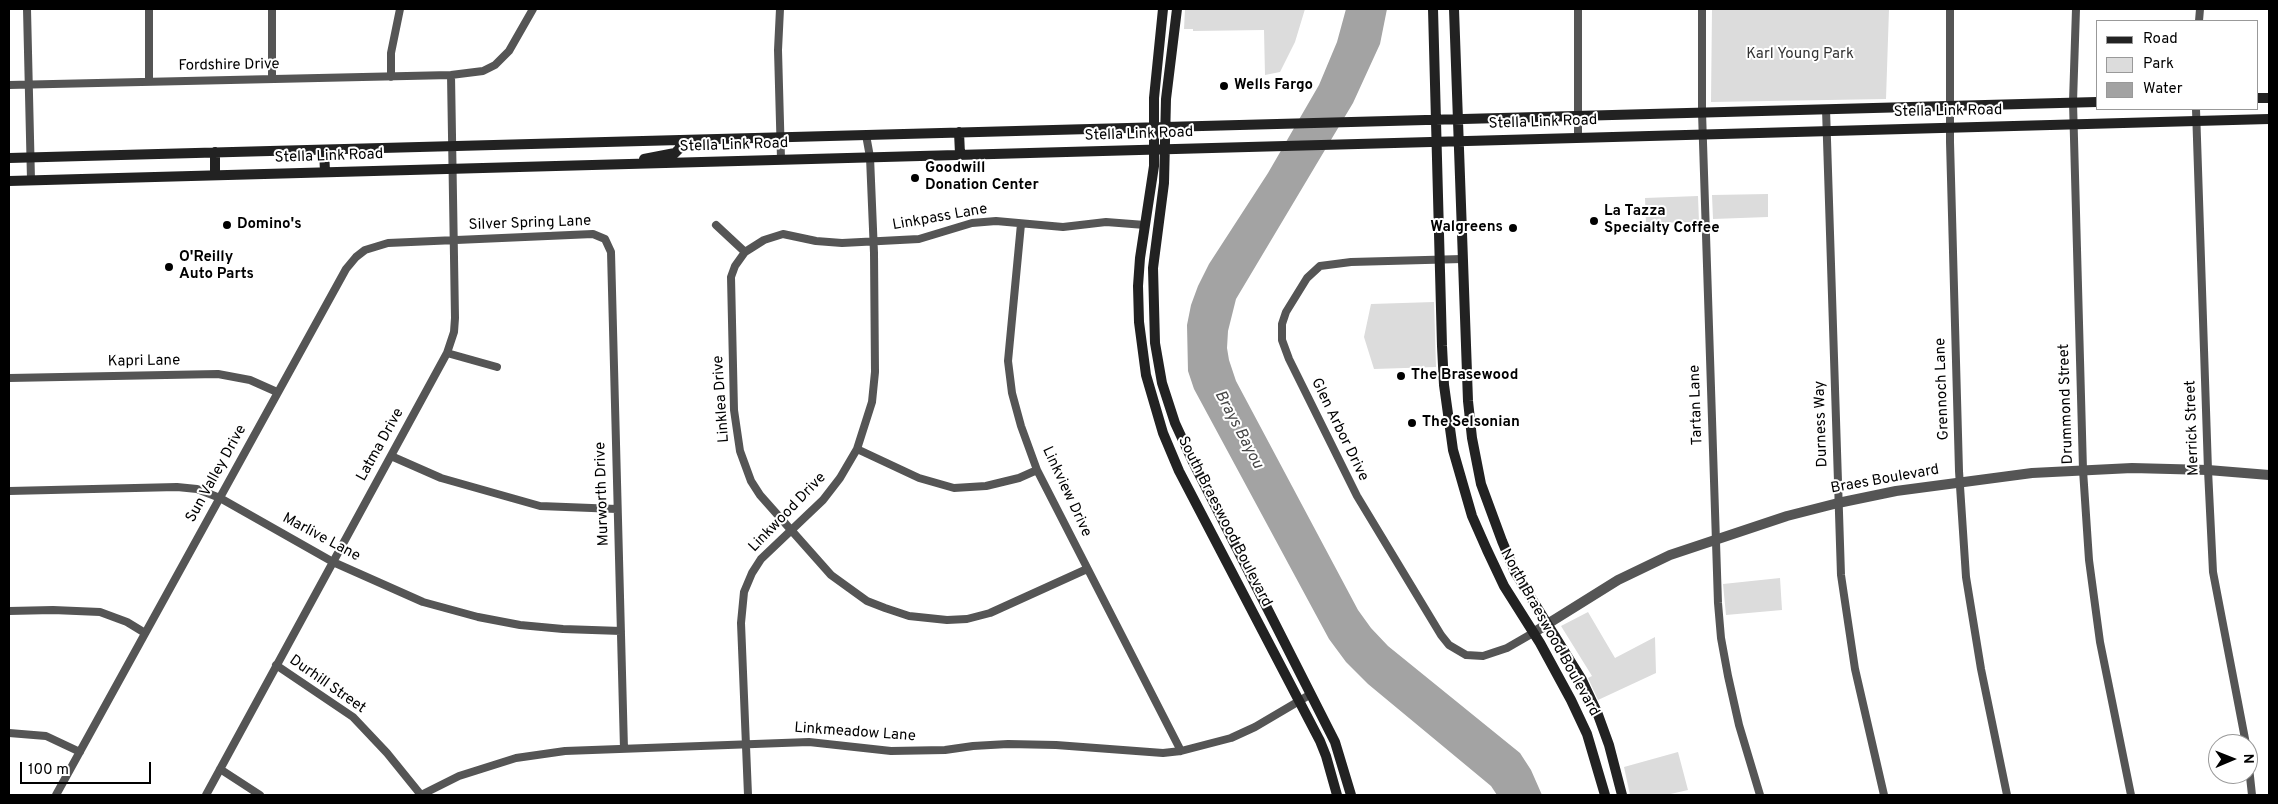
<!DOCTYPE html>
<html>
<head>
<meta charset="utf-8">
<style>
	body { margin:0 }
	#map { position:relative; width:2278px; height:804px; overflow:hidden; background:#fff; font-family:Overpass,sans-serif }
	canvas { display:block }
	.frame { position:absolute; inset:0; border:10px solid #000; pointer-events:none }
	.legend { position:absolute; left:2096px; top:20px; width:162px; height:90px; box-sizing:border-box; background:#fff; border:1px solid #999; margin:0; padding:6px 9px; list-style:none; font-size:15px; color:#000 }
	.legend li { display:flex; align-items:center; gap:10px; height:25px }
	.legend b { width:25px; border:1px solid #999 }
	.north { position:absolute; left:2208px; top:734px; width:50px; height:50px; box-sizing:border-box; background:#fff; border:1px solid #999; border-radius:50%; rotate:89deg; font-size:14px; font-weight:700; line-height:20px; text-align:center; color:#000 }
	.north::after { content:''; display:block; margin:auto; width:18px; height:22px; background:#000; clip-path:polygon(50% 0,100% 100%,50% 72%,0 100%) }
	.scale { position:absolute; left:20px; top:762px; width:131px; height:22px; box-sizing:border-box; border:2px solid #000; border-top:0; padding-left:6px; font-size:15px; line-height:18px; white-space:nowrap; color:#000; -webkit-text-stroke:4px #fff; paint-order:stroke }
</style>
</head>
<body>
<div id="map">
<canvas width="2278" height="804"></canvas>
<div class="frame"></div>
<ul class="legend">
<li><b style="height:6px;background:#222"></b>Road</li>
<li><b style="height:14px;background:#dcdcdc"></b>Park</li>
<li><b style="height:14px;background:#a3a3a3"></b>Water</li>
</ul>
<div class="north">N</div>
<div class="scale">100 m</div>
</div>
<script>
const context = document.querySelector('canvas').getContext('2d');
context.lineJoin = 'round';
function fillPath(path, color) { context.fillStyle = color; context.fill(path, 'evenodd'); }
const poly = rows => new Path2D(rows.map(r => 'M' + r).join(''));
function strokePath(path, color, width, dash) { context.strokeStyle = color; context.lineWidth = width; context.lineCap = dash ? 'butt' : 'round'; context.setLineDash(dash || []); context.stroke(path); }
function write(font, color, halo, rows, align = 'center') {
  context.font = font + ' Overpass,sans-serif'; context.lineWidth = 4; context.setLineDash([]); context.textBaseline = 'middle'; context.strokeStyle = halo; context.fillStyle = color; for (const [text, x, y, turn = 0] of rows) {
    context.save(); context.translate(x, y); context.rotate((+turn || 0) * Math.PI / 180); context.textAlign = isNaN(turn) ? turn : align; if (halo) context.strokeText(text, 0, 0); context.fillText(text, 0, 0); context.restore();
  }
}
fillPath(poly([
	[1185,9,1305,9,1295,42,1280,72,1265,75,1264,30,1193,31,1193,29,1184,29],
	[1712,9,1889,9,1886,99,1711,102],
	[1768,194,1768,217,1713,219,1712,195],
	[1698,196,1699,222,1646,223,1645,198],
	[1434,302,1436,367,1374,369,1364,337,1371,304],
	[1780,578,1782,610,1726,615,1723,584],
	[1588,612,1615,658,1655,637,1656,673,1598,700,1588,678,1592,676,1561,626],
	[1678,752,1688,790,1666,795,1630,795,1624,767]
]), '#dcdcdc');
fillPath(poly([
	[1346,9,1387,9,1380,44,1353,103,1236,299,1228,331,1227,348,1229,360,1236,381,1358,610,1371,628,1388,646,1520,753,1531,770,1542,795,1497,795,1491,786,1368,684,1346,662,1329,639,1194,389,1188,371,1187,325,1191,305,1198,286,1209,264,1268,173,1319,85,1337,42]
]), '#a3a3a3');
strokePath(poly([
	[27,9,31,180],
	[149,9,149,82],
	[272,9,272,79],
	[780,9,778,50,781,159],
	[1578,9,1578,137],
	[1702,9,1702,112,1718,603,1721,638,1728,676,1739,725,1760,795],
	[1950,9,1950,142,1959,471,1966,577,1981,669,2007,795],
	[2076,9,2073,102,2083,470,2089,560,2100,642,2131,795],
	[2199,21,2200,9],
	[391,77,391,53,400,9],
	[9,85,451,75,483,71,495,65,509,51,533,9],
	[1826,109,1841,575,1855,669,1884,795],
	[2196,109,2208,470,2213,572,2246,744],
	[1021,224,1008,361,1012,393,1021,426,1037,470,1181,751],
	[716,225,745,252],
	[1462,259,1351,262,1320,266,1307,278,1286,312,1282,324,1282,340,1289,359,1357,496,1441,635,1449,645,1466,655,1483,656,1507,648,1533,633],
	[447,353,497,367],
	[9,378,218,374,250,380,277,392],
	[857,449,919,478,954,488,986,486,1019,478,1037,470],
	[391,456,441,478,540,506,617,509],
	[9,491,177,487,197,489,220,498,333,562,423,602,478,617,520,625,563,629,621,631],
	[1087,569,990,613,967,619,947,620,909,616,885,608,867,601,831,575,760,495,751,481,740,451,734,410,731,277,735,266,745,252,764,240,783,234,816,241,842,243,919,239,972,223,996,221,1063,227,1106,222,1145,225],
	[9,611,53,610,100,612,127,622,145,633],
	[276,665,353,717,387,753,421,795],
	[9,733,46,736,80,752],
	[2248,758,2252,795],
	[220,769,260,795],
	[56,795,346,269,356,257,365,250,388,243,593,234,605,239,611,252,624,749],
	[206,795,447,353,454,332,455,318,451,75],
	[421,795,459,776,516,758,565,751,809,742,891,751,945,750,973,746,1008,744,1056,745,1163,753,1181,751,1231,738,1255,727,1311,694],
	[748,795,741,623,744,592,752,573,761,559,823,500,840,478,857,449,872,402,875,372,874,253,870,157,866,135]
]), '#555', 8);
strokePath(poly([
	[1533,633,1618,580,1670,555,1787,516,1838,503,1896,491,2032,473,2132,468,2208,470,2269,475]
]), '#555', 10);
strokePath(poly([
	[1163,9,1154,98,1154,166,1140,258,1138,286,1139,322,1146,375,1163,433,1179,471,1320,741,1326,756,1337,795],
	[1177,9,1166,99,1164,183,1153,268,1155,343,1162,383,1175,423,1192,460,1335,742,1351,795],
	[1433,9,1442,346,1444,385,1453,450,1472,516,1487,550,1504,586,1540,643,1571,700,1587,734,1605,795],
	[1454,9,1468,401,1472,438,1481,484,1502,541,1515,572,1582,680,1597,712,1609,745,1622,795],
	[2257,98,2269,98],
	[959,132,960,154],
	[324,150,325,172],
	[215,152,215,175],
	[9,158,2097,102],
	[644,159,675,153,680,148,680,140],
	[9,181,2269,119]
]), '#222', 10);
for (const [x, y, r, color] of [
	[1224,86,5,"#000"],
	[915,178,5,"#000"],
	[1594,221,5,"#000"],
	[227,225,5,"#000"],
	[1513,228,5,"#000"],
	[169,267,5,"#000"],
	[1401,376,5,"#000"],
	[1412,423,5,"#000"]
]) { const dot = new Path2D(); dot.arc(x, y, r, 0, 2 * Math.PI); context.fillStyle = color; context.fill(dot); strokePath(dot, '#fff', 2); }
write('15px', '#333', '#fff', [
	["Karl Young Park",1800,55]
]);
write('15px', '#000', '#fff', [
	["Fordshire Drive",229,66,-1],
	["Stella Link Road",1948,112,-1],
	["Stella Link Road",1543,123,-2],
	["Stella Link Road",1139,135,-2],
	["Stella Link Road",734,146,-2],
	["Stella Link Road",329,157,-2],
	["Linkpass Lane",940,218,-10],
	["Silver Spring Lane",530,224,-2],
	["Kapri Lane",144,362,-1],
	["Grennoch Lane",1943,389,-92],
	["Linklea Drive",722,399,-94],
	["Drummond Street",2067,404,-92],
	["Tartan Lane",1697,405,-92],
	["Durness Way",1822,424,-92],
	["Merrick Street",2193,428,-92],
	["Glen Arbor Drive",1339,430,64],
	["Latma Drive",381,445,-61],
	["Sun Valley Drive",217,474,-61],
	["Braes Boulevard",1885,480,-10],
	["Linkview Drive",1066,492,65],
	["Murworth Drive",603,494,-92],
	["Linkwood Drive",788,513,-46],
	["South Braeswood Boulevard",1224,522,63],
	["Marlive Lane",321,538,28],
	["North Braeswood Boulevard",1549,633,61],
	["Durhill Street",327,685,35],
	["Linkmeadow Lane",855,733,4]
]);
write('bold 15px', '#000', '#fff', [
	["Wells Fargo",1234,86],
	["Goodwill",925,169],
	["Donation Center",925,186],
	["La Tazza",1604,212],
	["Specialty Coffee",1604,229],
	["Domino's",237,225],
	["Walgreens",1503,228,"right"],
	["O'Reilly",179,258],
	["Auto Parts",179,275],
	["The Brasewood",1411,376],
	["The Selsonian",1422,423]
], 'left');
write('italic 16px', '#444', '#fff', [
	["Brays Bayou",1238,430,62]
]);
</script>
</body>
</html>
